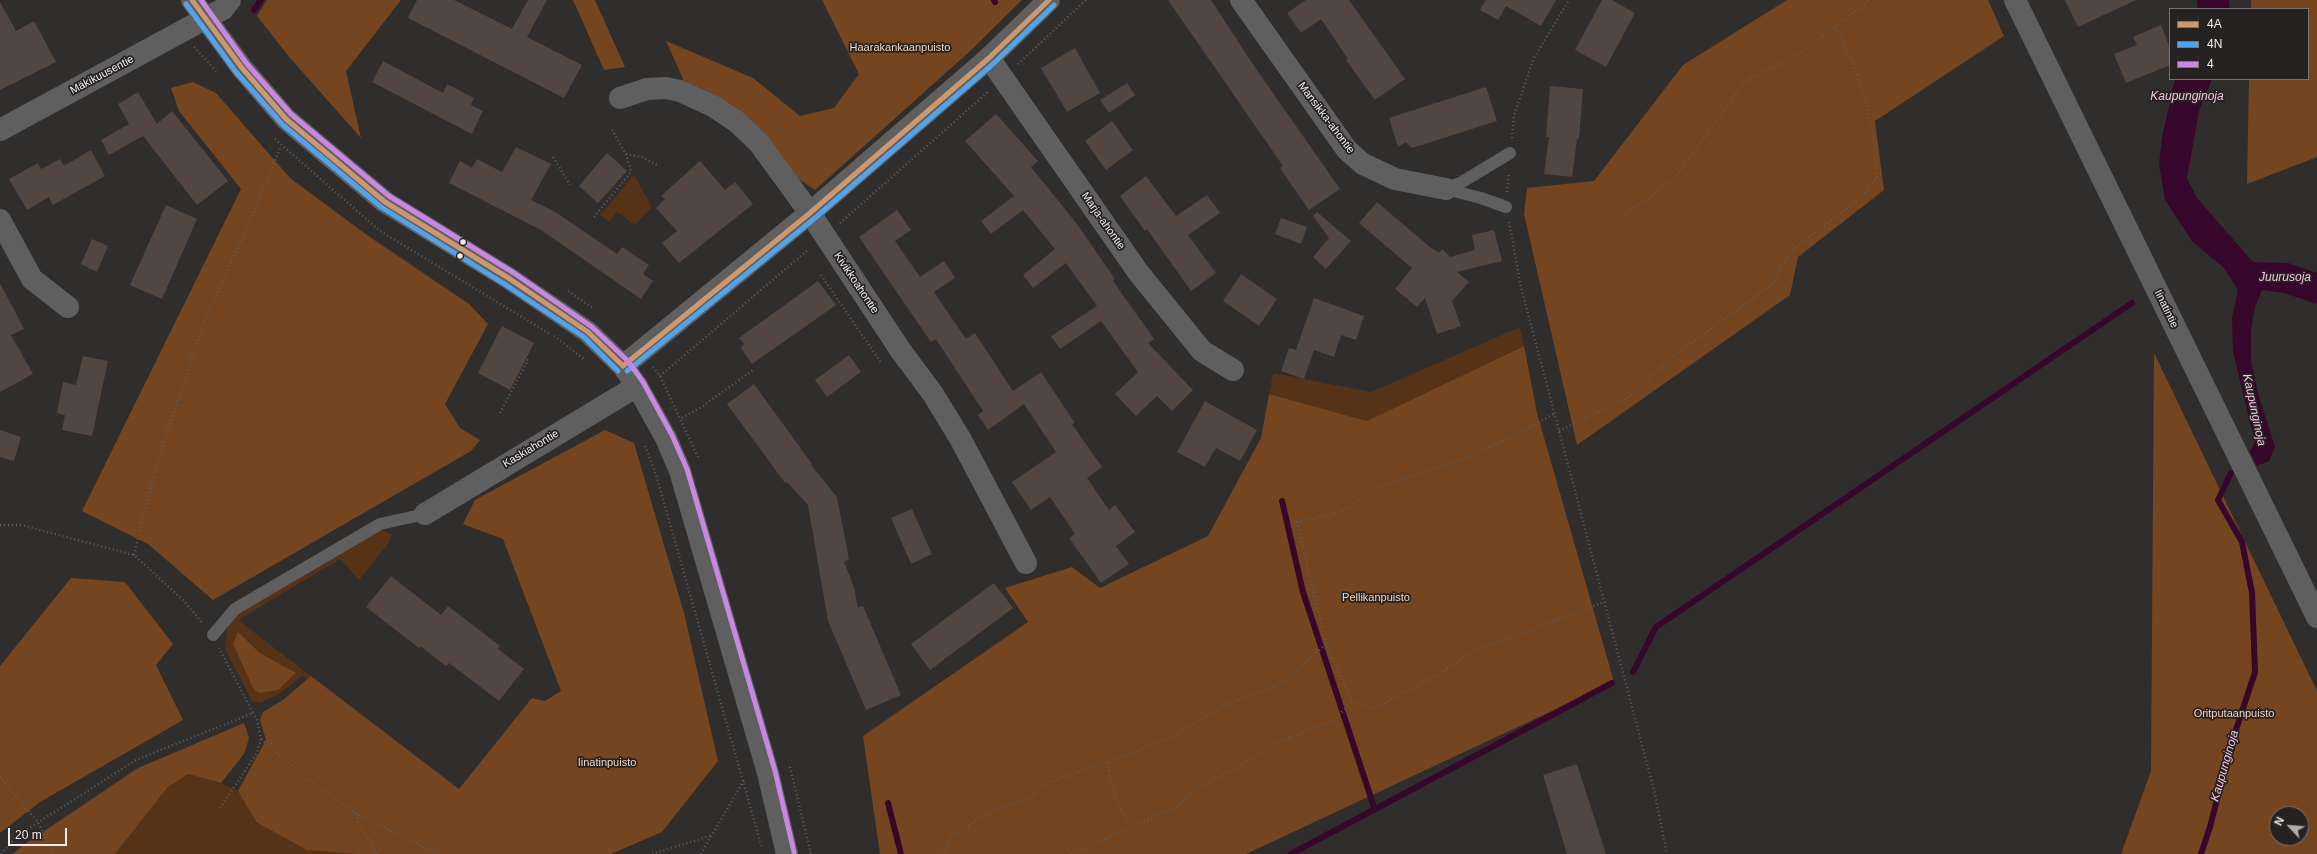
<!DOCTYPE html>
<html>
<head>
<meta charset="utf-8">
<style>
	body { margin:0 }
	#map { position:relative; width:2317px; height:854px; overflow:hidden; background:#302d2d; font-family:Arial,sans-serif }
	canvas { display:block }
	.legend { position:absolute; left:2169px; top:8px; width:140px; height:72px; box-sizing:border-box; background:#272222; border:1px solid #787474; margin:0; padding:5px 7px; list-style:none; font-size:12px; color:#f1eeee }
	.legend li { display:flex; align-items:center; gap:8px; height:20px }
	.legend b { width:20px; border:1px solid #787474 }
	.north { position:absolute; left:2269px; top:806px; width:40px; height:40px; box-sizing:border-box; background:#272222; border:1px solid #787474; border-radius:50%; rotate:296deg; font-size:11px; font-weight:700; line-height:16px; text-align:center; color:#f1eeee }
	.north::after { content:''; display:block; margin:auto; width:14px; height:18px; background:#adaaaa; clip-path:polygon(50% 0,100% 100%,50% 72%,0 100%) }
	.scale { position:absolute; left:8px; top:828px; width:59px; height:18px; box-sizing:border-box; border:2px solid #f1eeee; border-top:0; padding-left:5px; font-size:12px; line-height:14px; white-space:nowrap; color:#f1eeee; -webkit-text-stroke:3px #272222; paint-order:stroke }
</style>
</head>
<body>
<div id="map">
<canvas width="2317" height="854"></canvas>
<ul class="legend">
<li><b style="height:5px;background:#cd976f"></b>4A</li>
<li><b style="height:5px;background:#53a3e8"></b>4N</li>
<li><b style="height:5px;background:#c787e3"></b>4</li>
</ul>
<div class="north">N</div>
<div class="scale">20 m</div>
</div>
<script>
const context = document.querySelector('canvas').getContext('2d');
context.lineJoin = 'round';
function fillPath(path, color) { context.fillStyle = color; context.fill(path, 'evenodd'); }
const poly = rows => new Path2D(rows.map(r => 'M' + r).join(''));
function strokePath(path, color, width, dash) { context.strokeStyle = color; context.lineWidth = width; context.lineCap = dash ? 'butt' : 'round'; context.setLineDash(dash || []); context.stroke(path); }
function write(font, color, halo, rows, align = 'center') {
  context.font = font + ' Arial,sans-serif'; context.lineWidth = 3.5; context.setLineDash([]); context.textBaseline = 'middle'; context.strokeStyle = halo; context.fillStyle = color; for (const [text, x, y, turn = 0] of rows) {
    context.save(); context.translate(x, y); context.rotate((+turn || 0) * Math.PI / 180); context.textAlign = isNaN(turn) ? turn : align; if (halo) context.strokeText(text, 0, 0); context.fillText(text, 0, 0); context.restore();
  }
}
fillPath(poly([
	[634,175,652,207,635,225,617,212,609,222,600,215],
	[1520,327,1524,346,1367,421,1269,394,1273,373,1371,392],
	[382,530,392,535,388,544,359,580,340,559,238,620,311,676,307,679,302,676,279,694,260,703,252,701,225,649,227,629,232,619,240,612,377,531],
	[238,632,260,653,296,673,278,690],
	[188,774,221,783,238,791,256,823,356,854,115,854,167,788]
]), '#563216');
fillPath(poly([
	[267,0,401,0,346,71,361,138,290,58,257,16],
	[573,0,595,0,625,67,604,70],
	[822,0,1022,0,969,52,815,190,794,176,740,112,709,92,684,81,666,41,753,78,800,116,834,108,859,74],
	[1787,0,1988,0,2004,36,1875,121,1884,190,1798,257,1790,295,1577,445,1524,214,1527,188,1594,181,1683,65],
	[2251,0,2317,0,2317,157,2247,184,2249,79,2308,79,2308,9,2251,9],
	[193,82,216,93,290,178,367,235,469,304,488,324,445,404,460,428,480,440,471,451,213,600,148,544,82,511,241,189,179,111,171,88],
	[1524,346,1537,413,1614,682,1246,854,880,854,863,736,1028,622,1005,588,1072,567,1100,588,1208,536,1261,438,1269,394,1367,421],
	[2154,353,2317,691,2317,854,2121,854,2151,771],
	[2277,814,2301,814,2301,838,2277,838],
	[605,430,634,443,684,613,718,761,662,832,611,854,356,854,307,850,256,822,238,791,266,740,260,720,263,712,283,700,311,676,459,789,532,698,545,701,561,691,503,539,463,524,475,500],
	[71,578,125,582,173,644,156,665,183,720,40,802,0,833,0,666],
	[238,632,260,653,296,673,278,690,260,693,254,690,233,644],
	[244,723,249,738,244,754,221,783,188,774,167,788,115,854,13,854,22,846,138,768]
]), '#75451f');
fillPath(poly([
	[2197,0,2229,0,2230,9,2198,9],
	[2175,79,2212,79,2199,111,2187,178,2197,198,2253,262,2288,263,2317,273,2317,304,2284,293,2262,290,2255,307,2251,331,2251,362,2259,397,2275,447,2269,461,2257,466,2250,452,2255,442,2233,352,2232,318,2238,290,2224,268,2192,241,2165,200,2159,164,2162,137]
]), '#37072b');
strokePath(poly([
	[994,0,995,2],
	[254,10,261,0],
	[1282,501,1303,592,1375,810],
	[1633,672,1656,627,2132,303],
	[888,803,901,854],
	[1291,854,1612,683],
	[2201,854,2210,827,2230,748,2255,672,2252,593,2242,542,2218,500,2231,473]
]), '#37072b', 6);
fillPath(poly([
	[417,0,454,0,512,29,528,0,547,0,527,37,582,65,564,98,408,18],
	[1168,0,1211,0,1254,66,1340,189,1309,210,1280,168,1283,166],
	[1306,0,1349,0,1405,79,1375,100,1346,60,1348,59,1321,19,1301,33,1287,13],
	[1486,0,1556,0,1541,26,1506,6,1498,20,1480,10],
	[1602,0,1612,0,1635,13,1606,67,1575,50],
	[2065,0,2136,0,2078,27],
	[0,2,16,31,34,21,56,62,0,90],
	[2161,25,2170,48,2170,65,2126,83,2114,54,2137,45,2133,37],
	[1075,48,1100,93,1067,112,1041,68],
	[383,61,443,93,447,84,474,98,471,105,483,111,472,134,372,82],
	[1127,83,1135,95,1109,113,1100,100],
	[1550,86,1583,89,1579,139,1577,139,1572,177,1544,174,1549,137,1546,137],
	[1486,87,1497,121,1412,148,1406,142,1398,147,1389,118],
	[138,92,157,124,172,111,228,181,197,205,143,136,109,155,101,140,129,124,118,104],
	[996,114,1038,161,1031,167,1077,224,1115,279,1113,281,1154,339,1148,343,1193,390,1172,411,1157,396,1136,416,1115,394,1138,372,1101,321,1060,349,1051,336,1097,306,1066,263,1033,288,1023,275,1055,249,1023,210,991,234,981,221,1014,196,965,141],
	[1112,121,1133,150,1106,170,1085,141],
	[516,147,551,164,531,200,554,211,617,254,622,247,649,265,643,274,653,281,641,299,541,230,449,183,460,161,472,168,477,159,502,172],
	[91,150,105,176,53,205,49,197,27,210,9,179,38,163,41,169,60,159,64,166],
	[607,153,627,171,598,203,579,186],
	[700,161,725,190,735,182,753,204,679,263,662,243,677,231,656,208,665,199,661,196],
	[1146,176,1176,216,1207,195,1220,213,1188,235,1216,273,1191,291,1147,229,1145,231,1120,196],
	[1377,202,1430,247,1439,253,1442,249,1450,257,1475,250,1472,235,1494,230,1502,261,1457,272,1469,282,1452,301,1461,326,1437,334,1425,298,1417,307,1395,289,1412,268,1359,223],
	[166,205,197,219,162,299,130,285],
	[897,210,911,230,895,241,920,277,944,261,955,278,934,292,966,339,975,333,1013,391,1041,372,1075,423,1072,424,1102,467,1087,478,1109,510,1115,505,1135,532,1116,546,1129,564,1101,583,1069,538,1075,534,1050,497,1031,510,1012,482,1056,452,1024,404,988,430,978,415,983,411,936,339,931,342,859,237],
	[1317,212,1351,241,1326,269,1313,257,1329,238,1313,216],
	[1281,218,1307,227,1301,244,1275,234],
	[92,239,108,246,97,272,81,264],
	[1241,274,1277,299,1259,326,1223,301],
	[818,281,836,305,752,364,741,348,744,344,739,338],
	[0,283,24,329,11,335,33,374,0,392],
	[1314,298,1364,316,1356,340,1341,335,1334,357,1314,350,1304,379,1281,371,1289,348,1296,350],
	[502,326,534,343,510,390,478,373],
	[849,355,861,372,827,397,815,380],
	[83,356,108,361,92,436,62,430,65,415,57,413,63,382,76,385],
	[754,384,812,464,811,465,837,497,849,559,844,562,854,587,858,608,863,606,901,695,866,710,828,621,808,505,787,482,785,483,727,404],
	[1205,401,1257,430,1240,461,1216,448,1205,467,1177,452],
	[0,430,21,437,14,461,0,457],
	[912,509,932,554,911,564,891,518],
	[391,576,441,615,448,606,500,646,498,649,524,669,499,701,449,663,446,666,420,646,419,648,366,607],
	[994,583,1013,608,930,670,911,644],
	[1577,764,1606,854,1567,854,1543,775]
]), '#524642');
strokePath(poly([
	[194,47,216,71],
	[1018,64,1086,0],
	[1512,138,1514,115,1534,58,1569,0],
	[275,139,380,231,550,334],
	[626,154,642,157,659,166],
	[553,157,570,185],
	[1507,192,1509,173],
	[594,217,631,172,626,154,612,130],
	[1622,217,1675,178,1745,81,1801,53,1870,0],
	[1509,222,1521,287,1654,790,1667,854],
	[840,223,988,92],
	[821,275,882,364],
	[568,291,594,309],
	[554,336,585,360],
	[653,367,660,376,699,459],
	[660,376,809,249],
	[500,413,528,360,526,359],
	[682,418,703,406,753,370],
	[1559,431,1630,396,1672,357,1771,285,1792,250,1858,200,1877,178,1874,138,1866,104,1853,62,1835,26],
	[645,446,657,478,762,848],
	[0,525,21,525,134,555,184,601,203,624],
	[134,555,157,462,203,324,252,216,281,146],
	[1352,702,1326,644,1297,522,1342,512,1379,487,1461,460,1518,434,1555,413],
	[261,739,303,776,357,814,439,854],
	[1107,763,1115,798,1130,826],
	[790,767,811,854],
	[0,777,38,822,53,854],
	[220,808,257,753,261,739,257,719,253,713],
	[357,814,358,823,378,854],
	[1,854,17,836,136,760,253,713,219,648],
	[652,854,710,836],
	[701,854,744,780],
	[943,854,950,837,991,811,1028,798,1049,782,1107,763,1165,740,1226,705,1284,682,1326,644],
	[1071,854,1178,806,1197,788,1234,770,1272,744,1332,721,1352,702,1374,708,1434,677,1472,652,1604,602]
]), '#5e5d5d', 2.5, [1, 3]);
strokePath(poly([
	[1506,207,1481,198,1446,189,1462,182,1510,153],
	[213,635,235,609,380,524,425,514]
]), '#5f5f5f', 12);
strokePath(poly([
	[1241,0,1347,150,1363,164,1395,179,1446,189],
	[2015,0,2317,617],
	[989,58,1138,272,1202,351,1233,370],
	[620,98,647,89,666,88,680,91,713,106,737,122,759,143,810,213,901,351,933,394,961,440,1026,563],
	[0,130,223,9,230,0],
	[0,220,32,279,68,307],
	[425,514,637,386]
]), '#5f5f5f', 22);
strokePath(poly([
	[192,0,242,68,286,119,385,202,510,279,588,332,623,366,637,386,666,438,680,471,768,773,787,854],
	[623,366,810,213,989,58,1049,0]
]), '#5f5f5f', 22);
strokePath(poly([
	[192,0,242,68,286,119,385,202,510,279,588,332,623,366],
	[623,366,810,213,989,58,1049,0]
]), '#cd976f', 5);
strokePath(poly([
	[186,4,236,72,282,124,381,207,506,285,584,337,618,371],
	[627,371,815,218,994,63,1054,5]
]), '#53a3e8', 5);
strokePath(poly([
	[201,0,247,64,291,114,389,196,514,273,592,327,628,361,643,382,672,435,687,469,775,771,794,852]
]), '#c787e3', 5);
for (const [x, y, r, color] of [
	[463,242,3.5,"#f1eeee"],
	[460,256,3.5,"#f1eeee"]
]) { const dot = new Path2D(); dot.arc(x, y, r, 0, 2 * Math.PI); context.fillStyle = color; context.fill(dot); strokePath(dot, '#272222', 1.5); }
write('11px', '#f8d6bf', '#272222', [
	["Haarakankaanpuisto",900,48],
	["Pellikanpuisto",1376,598],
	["Oritputaanpuisto",2234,714],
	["Iinatinpuisto",607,763]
]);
write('11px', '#f1eeee', '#272222', [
	["Mäkikuusentie",102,75,-28],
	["Mansikka-ahontie",1326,118,53],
	["Marja-ahontie",1103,221,55],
	["Kivikkoahontie",856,283,56],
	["Iinatintie",2166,309,64],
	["Kaskiahontie",531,449,-31]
]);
write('italic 12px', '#f8c2e4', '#272222', [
	["Kaupunginoja",2187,97],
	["Juurusoja",2285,278],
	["Kaupunginoja",2254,410,78],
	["Kaupunginoja",2225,766,-74]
]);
</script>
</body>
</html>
